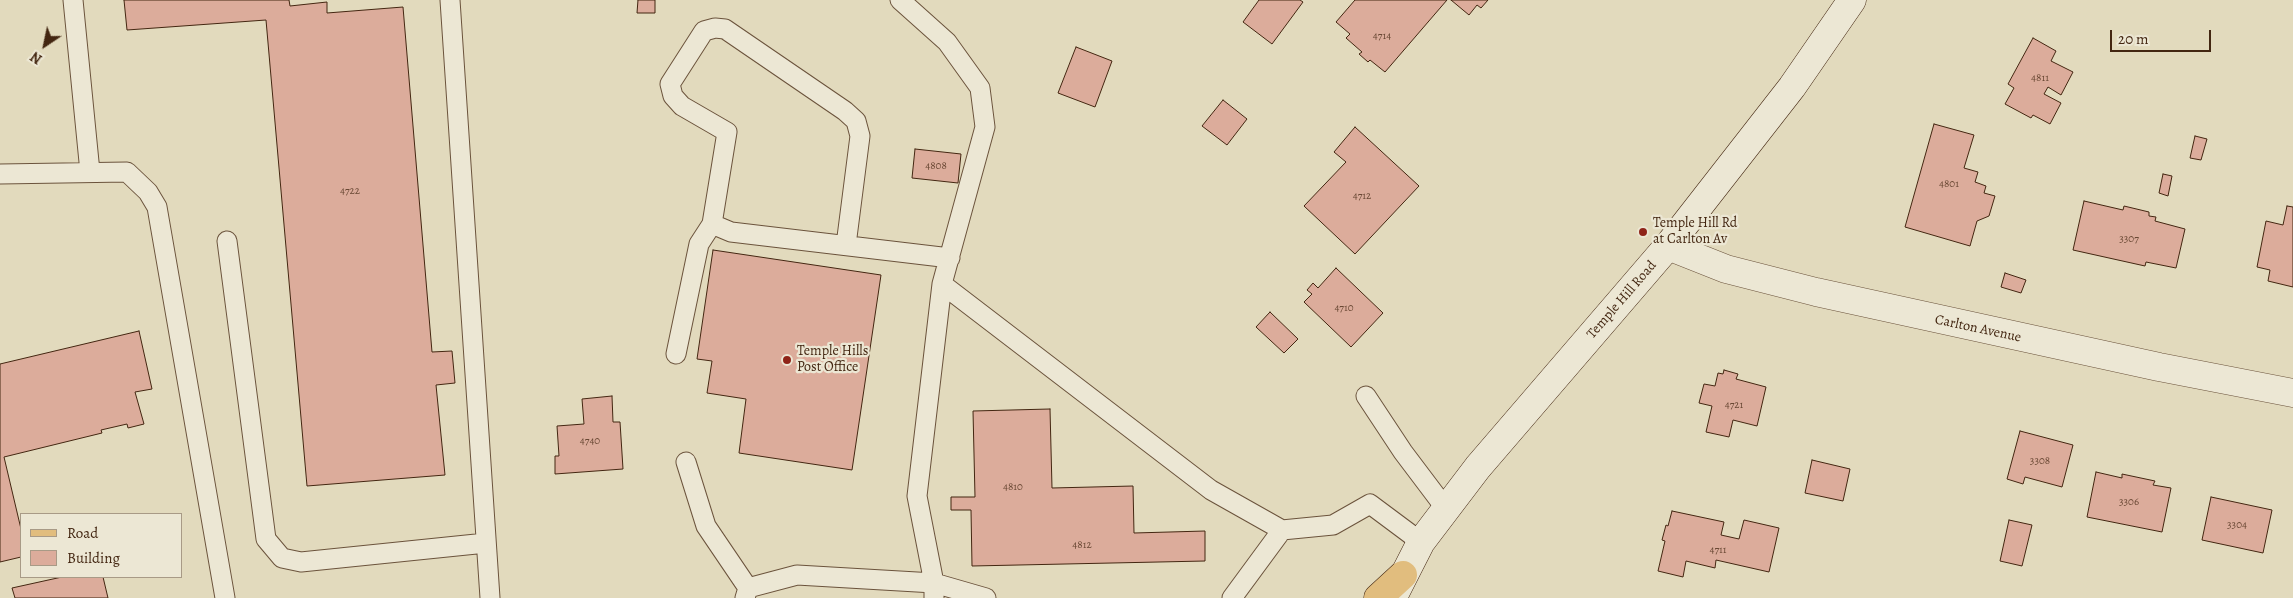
<!DOCTYPE html>
<html>
<head>
<meta charset="utf-8">
<style>
	body { margin:0 }
	#map { position:relative; width:2293px; height:598px; overflow:hidden; background:#e2dabd; font-family:Alegreya,serif }
	canvas { display:block }
	.legend { position:absolute; left:20px; top:513px; width:162px; height:65px; box-sizing:border-box; background:#ece7d4; border:1px solid #a89a86; margin:0; padding:6px 9px; list-style:none; font-size:15px; color:#432611 }
	.legend li { display:flex; align-items:center; gap:10px; height:25px }
	.legend b { width:25px; border:1px solid #a89a86 }
	.north { position:absolute; left:20px; top:20px; width:50px; height:50px; -webkit-text-stroke:4px #ece7d4; paint-order:stroke; rotate:214deg; font-size:14px; font-weight:700; line-height:20px; text-align:center; color:#432611 }
	.north::after { content:''; display:block; margin:auto; width:18px; height:22px; background:#432611; clip-path:polygon(50% 0,100% 100%,50% 72%,0 100%) }
	.scale { position:absolute; left:2110px; top:30px; width:101px; height:22px; box-sizing:border-box; border:2px solid #432611; border-top:0; padding-left:6px; font-size:15px; line-height:18px; white-space:nowrap; color:#432611; -webkit-text-stroke:4px #ece7d4; paint-order:stroke }
</style>
</head>
<body>
<div id="map">
<canvas width="2293" height="598"></canvas>
<ul class="legend">
<li><b style="height:6px;background:#e1bd7e"></b>Road</li>
<li><b style="height:14px;background:#dcac9b"></b>Building</li>
</ul>
<div class="north">N</div>
<div class="scale">20 m</div>
</div>
<script>
const context = document.querySelector('canvas').getContext('2d');
context.lineJoin = 'round';
function fillPath(path, color) { context.fillStyle = color; context.fill(path, 'evenodd'); }
const poly = rows => new Path2D(rows.map(r => 'M' + r).join(''));
function strokePath(path, color, width, dash) { context.strokeStyle = color; context.lineWidth = width; context.lineCap = dash ? 'butt' : 'round'; context.setLineDash(dash || []); context.stroke(path); }
function write(font, color, halo, rows, align = 'center') {
  context.font = font + ' Alegreya,serif'; context.lineWidth = 4.5; context.setLineDash([]); context.textBaseline = 'middle'; context.strokeStyle = halo; context.fillStyle = color; for (const [text, x, y, turn = 0] of rows) {
    context.save(); context.translate(x, y); context.rotate((+turn || 0) * Math.PI / 180); context.textAlign = isNaN(turn) ? turn : align; if (halo) context.strokeText(text, 0, 0); context.fillText(text, 0, 0); context.restore();
  }
}
const building = poly([
	[124,0,289,0,290,6,327,2,327,13,403,7,432,352,452,351,455,383,436,385,445,475,307,486,266,20,127,30,124,0],
	[638,0,655,0,655,13,637,13,638,0],
	[1259,0,1300,0,1303,2,1272,44,1243,22,1259,0],
	[1355,0,1447,0,1385,72,1370,60,1368,62,1359,54,1362,52,1346,38,1350,34,1336,22,1355,0],
	[1451,0,1488,0,1481,8,1477,5,1469,15,1451,0],
	[2033,38,2056,51,2051,61,2073,72,2061,95,2048,87,2044,94,2061,103,2050,124,2033,115,2031,118,2005,104,2014,88,2008,84,2033,38],
	[1076,47,1112,61,1095,107,1058,93,1076,47],
	[1223,100,1247,119,1227,145,1202,126,1223,100],
	[1934,124,1974,135,1964,168,1978,172,1975,182,1986,186,1984,193,1995,196,1989,216,1977,221,1970,246,1905,227,1934,124],
	[1355,127,1419,186,1355,254,1304,206,1346,162,1334,152,1355,127],
	[2195,136,2207,139,2201,160,2190,158,2195,136],
	[915,149,961,154,958,183,912,178,915,149],
	[2163,174,2172,176,2168,196,2159,193,2163,174],
	[2084,201,2123,210,2124,206,2149,212,2149,216,2156,217,2155,221,2185,229,2176,268,2146,262,2145,266,2073,250,2084,201],
	[2287,206,2293,207,2293,287,2268,281,2270,270,2257,267,2266,221,2283,225,2287,206],
	[713,250,881,275,852,470,739,453,746,399,707,393,712,361,697,359,713,250],
	[1336,268,1383,313,1351,347,1304,302,1312,294,1307,290,1313,283,1318,288,1336,268],
	[2005,273,2026,280,2021,293,2001,287,2005,273],
	[1270,312,1298,339,1284,353,1256,327,1270,312],
	[139,331,152,389,135,392,144,424,128,428,127,424,101,430,102,433,4,457,21,529,21,557,0,562,0,364,139,331],
	[1724,370,1738,374,1736,379,1766,387,1757,426,1733,420,1729,437,1706,432,1712,406,1699,403,1704,384,1715,386,1718,373,1723,374,1724,370],
	[612,396,613,422,620,422,623,469,555,474,555,456,559,456,557,426,584,424,582,399,612,396],
	[1050,409,1052,488,1133,486,1134,533,1205,531,1205,561,972,566,971,510,951,510,951,497,975,497,973,411,1050,409],
	[2020,431,2073,445,2062,487,2025,477,2023,484,2007,479,2020,431],
	[1812,460,1850,469,1843,501,1805,493,1812,460],
	[2096,472,2122,478,2122,474,2155,481,2153,485,2171,488,2162,532,2087,517,2096,472],
	[2211,497,2272,510,2263,553,2202,540,2211,497],
	[1672,511,1724,522,1721,535,1739,539,1744,520,1779,528,1769,572,1716,560,1715,568,1686,561,1683,577,1658,571,1665,541,1662,540,1666,525,1668,526,1672,511],
	[2009,520,2032,525,2022,566,2000,561,2009,520],
	[62,577,103,577,108,598,15,598,12,588,62,577]
]);
fillPath(building, '#dcac9b');
strokePath(building, '#432611', 1);
const service = poly([
	[73,0,90,172],
	[450,0,490,598],
	[900,0,947,42,980,88,985,127,942,284,917,496,934,583,934,598],
	[0,174,127,172,148,192,157,207,225,598],
	[227,241,266,539,282,558,301,562,486,543],
	[846,245,860,136,856,121,845,111,725,29,715,28,704,31,670,84,673,96,682,106,727,132,712,224,731,232,950,258],
	[942,284,1211,490,1282,530,1333,525,1370,504,1421,542],
	[676,354,699,244,712,224],
	[1366,396,1403,452,1446,509],
	[686,462,706,526,748,588],
	[745,598,748,588,797,575,934,583,986,598],
	[1232,598,1282,530]
]);
const minor = poly([
	[1668,246,1726,269,1816,292,2159,367,2293,393]
]);
const secondary = poly([
	[1393,597,1421,542,1478,467,1668,246,1792,87,1852,0]
]);
const primary = poly([
	[1378,598,1403,575]
]);
strokePath(service, '#6b533c', 21);
strokePath(minor, '#6b533c', 29);
strokePath(secondary, '#432611', 29);
strokePath(primary, '#432611', 29);
strokePath(service, '#ece7d4', 19);
strokePath(minor, '#ece7d4', 28);
strokePath(secondary, '#ece7d4', 28);
strokePath(primary, '#e1bd7e', 28);
for (const [x, y, r, color] of [
	[1643,232,5,"#8f2418"],
	[787,360,5,"#8f2418"]
]) { const dot = new Path2D(); dot.arc(x, y, r, 0, 2 * Math.PI); context.fillStyle = color; context.fill(dot); strokePath(dot, '#ece7d4', 2); }
write('11px', '#694834', null, [
	["4714",1382,36],
	["4811",2040,78],
	["4808",936,166],
	["4801",1949,184],
	["4722",350,191],
	["4712",1362,196],
	["3307",2129,239],
	["4710",1344,308],
	["4721",1734,405],
	["4740",590,441],
	["3308",2040,461],
	["4810",1013,487],
	["3306",2129,502],
	["3304",2237,525],
	["4812",1082,545],
	["4711",1718,550]
]);
write('14px', '#432611', '#ece7d4', [
	["Temple Hill Rd",1653,224],
	["at Carlton Av",1653,240],
	["Temple Hills",797,352],
	["Post Office",797,368]
], 'left');
write('14px', '#432611', '#ece7d4', [
	["Temple Hill Road",1622,300,-49],
	["Carlton Avenue",1978,329,12]
]);
</script>
</body>
</html>
